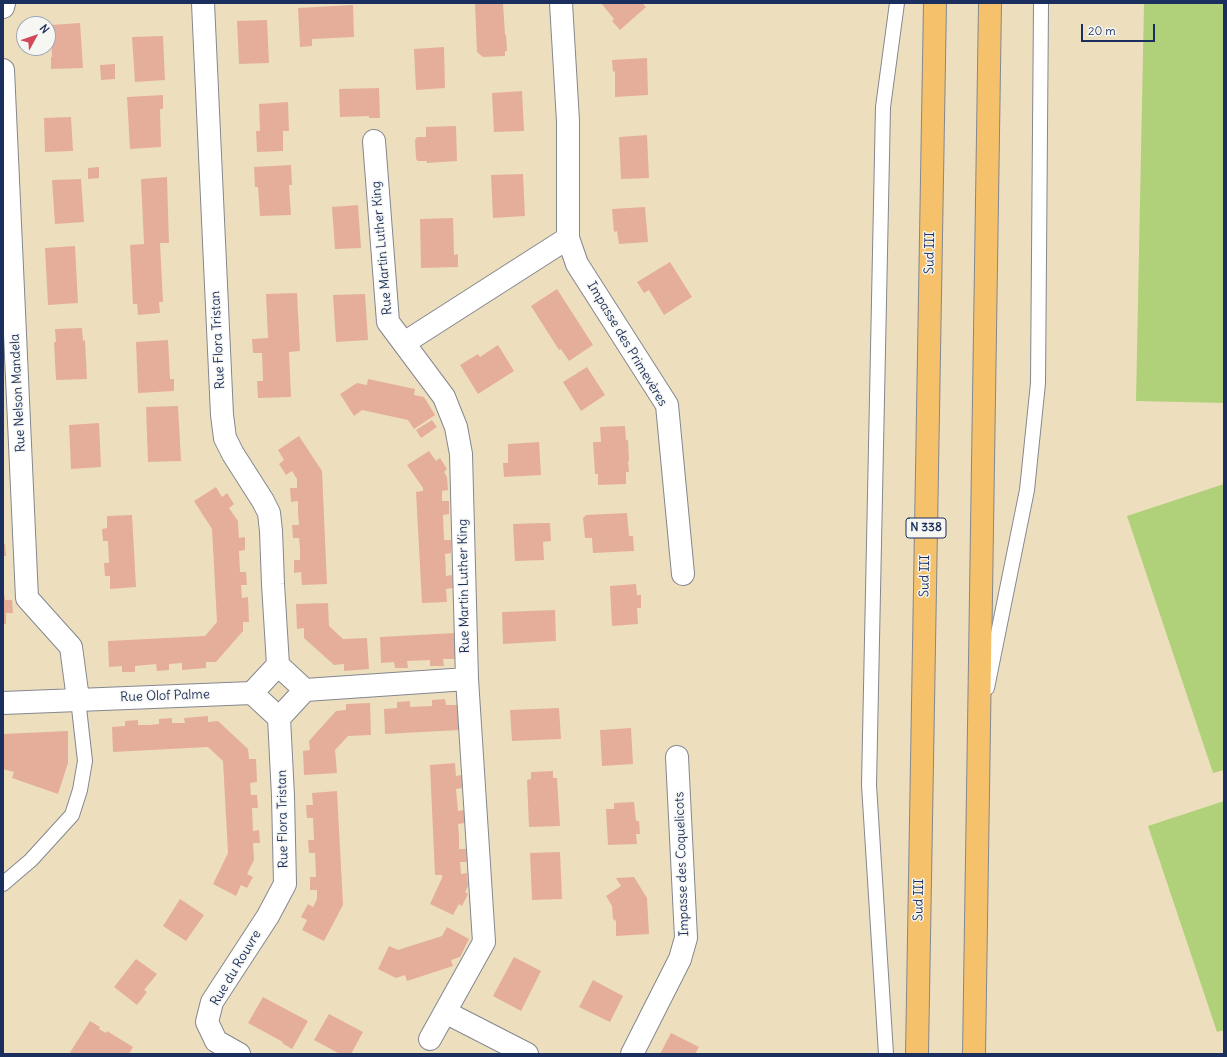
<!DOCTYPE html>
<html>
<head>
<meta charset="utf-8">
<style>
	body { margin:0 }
	#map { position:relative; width:1227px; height:1057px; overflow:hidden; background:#eddfbe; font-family:Delius,sans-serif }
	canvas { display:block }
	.frame { position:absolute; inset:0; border:4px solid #1b2f5e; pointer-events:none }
	.north { position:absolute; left:16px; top:16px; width:40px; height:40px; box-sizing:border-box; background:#f6f6f2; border:1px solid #9ea6b7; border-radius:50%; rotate:50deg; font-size:11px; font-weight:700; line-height:16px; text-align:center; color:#1b2f5e }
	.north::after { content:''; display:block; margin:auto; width:14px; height:18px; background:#d1495b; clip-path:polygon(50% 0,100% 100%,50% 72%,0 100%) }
	.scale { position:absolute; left:1081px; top:24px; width:74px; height:18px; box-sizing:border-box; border:2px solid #1b2f5e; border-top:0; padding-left:5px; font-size:12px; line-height:14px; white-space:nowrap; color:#1b2f5e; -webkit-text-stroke:3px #f6f6f2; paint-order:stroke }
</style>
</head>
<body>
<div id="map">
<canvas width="1227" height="1057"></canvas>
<div class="frame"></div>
<div class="north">N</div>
<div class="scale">20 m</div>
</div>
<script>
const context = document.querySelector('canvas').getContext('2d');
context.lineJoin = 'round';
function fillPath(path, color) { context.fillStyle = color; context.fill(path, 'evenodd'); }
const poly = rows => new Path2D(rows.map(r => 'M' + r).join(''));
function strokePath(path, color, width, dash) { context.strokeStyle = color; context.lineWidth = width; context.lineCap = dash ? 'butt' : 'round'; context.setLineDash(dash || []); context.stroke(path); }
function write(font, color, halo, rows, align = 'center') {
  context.font = font + ' Delius,sans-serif'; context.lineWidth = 3; context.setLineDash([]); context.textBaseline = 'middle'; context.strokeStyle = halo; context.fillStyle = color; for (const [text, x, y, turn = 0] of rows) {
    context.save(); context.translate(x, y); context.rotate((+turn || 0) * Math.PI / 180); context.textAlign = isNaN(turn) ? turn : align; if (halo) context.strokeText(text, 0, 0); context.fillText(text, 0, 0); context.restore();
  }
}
fillPath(poly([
	[1144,3,1224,3,1224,403,1136,401],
	[1224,484,1224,770,1213,773,1127,516],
	[1224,801,1224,1030,1217,1032,1148,826]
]), '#b0d179');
fillPath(poly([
	[475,3,503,3,505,35,506,35,507,51,505,51,505,56,483,57,477,52],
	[601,3,642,3,646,7,620,30,612,21,614,19],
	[353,5,354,37,312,39,312,46,300,47,298,8],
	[267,20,269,63,239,64,237,21],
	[80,23,83,68,51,69,51,57,52,57,51,25],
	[163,36,165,80,135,82,132,37],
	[444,47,445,88,416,90,414,49],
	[647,58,648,95,615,97,615,71,613,72,612,60],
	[115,64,115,79,101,80,100,65],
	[379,88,380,118,369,118,369,116,340,117,339,89],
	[522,91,524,131,494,132,492,93],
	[163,95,163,109,160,109,161,147,130,149,127,97],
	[288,102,289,131,283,131,283,151,257,152,256,131,260,131,259,104],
	[71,117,73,151,45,152,44,118],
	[456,126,457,161,427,163,427,161,418,161,416,159,415,140,417,137,426,137,426,127],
	[647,135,649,178,621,179,619,137],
	[291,165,292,185,289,185,291,215,260,216,258,187,255,187,254,167],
	[99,167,99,178,88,179,88,168],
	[523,174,525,216,493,218,491,175],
	[167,177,169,243,160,243,163,302,159,302,160,313,138,315,137,304,133,304,130,245,144,244,141,179],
	[81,179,84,222,55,224,52,180],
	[358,205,361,248,335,249,332,207],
	[645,207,648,242,619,244,617,231,614,232,612,209],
	[453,218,454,255,458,254,458,267,421,268,420,219],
	[75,246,78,303,48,305,45,248],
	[670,262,692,297,664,315,649,290,644,293,637,282],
	[557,289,593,345,569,361,561,349,559,350,531,306],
	[297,293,300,351,289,352,291,397,258,398,257,381,263,381,262,353,253,353,252,339,268,338,266,294],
	[365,294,368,340,336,342,333,295],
	[82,328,83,341,85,340,87,379,56,380,54,342,56,342,55,329],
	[168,340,170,379,174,379,174,391,138,393,136,342],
	[498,345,514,371,478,394,460,365,478,354,480,357],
	[587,367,605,395,581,411,563,382],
	[368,379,415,389,414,395,424,397,435,415,414,429,408,420,362,410,354,416,340,394,357,383,367,385],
	[178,406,181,461,148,462,146,407],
	[432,420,437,427,421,438,416,430],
	[99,423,101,467,71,469,69,425],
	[625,426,626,440,628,440,629,461,628,461,629,472,626,472,626,484,598,485,598,474,595,474,593,442,601,442,600,427],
	[299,436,322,471,327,584,302,585,301,572,294,573,294,560,300,560,300,549,299,538,293,538,292,525,299,525,298,512,298,501,291,502,290,488,297,488,297,479,292,471,286,475,279,464,284,460,278,450],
	[539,442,541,475,504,477,503,463,508,463,508,444],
	[429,451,436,461,440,458,447,469,444,472,447,477,448,490,442,491,442,501,449,501,449,514,443,515,444,540,451,540,451,553,445,554,446,576,452,575,453,588,446,589,447,602,422,603,416,492,423,491,423,488,407,465],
	[216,487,222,497,227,493,234,504,229,508,238,521,239,538,245,537,245,550,239,551,240,572,246,572,247,585,241,585,242,598,248,597,249,622,243,622,243,631,216,662,206,662,206,668,182,670,182,663,169,664,169,670,157,671,156,664,135,666,135,672,122,672,122,666,109,667,108,641,205,636,217,622,212,529,194,501],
	[627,513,629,536,633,536,634,551,593,553,592,538,585,538,583,518,586,515],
	[132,515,136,587,110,589,110,576,105,576,104,563,109,563,108,541,103,541,102,529,107,528,107,516],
	[542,523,550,523,551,541,543,542,544,560,515,561,513,524],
	[3,544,5,544,6,556,3,556],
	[636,584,637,595,641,595,641,608,637,608,638,624,612,626,610,586],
	[3,593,4,593,5,600,12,600,13,613,6,613,6,624,3,624],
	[328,603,329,626,343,639,367,638,369,669,344,671,344,664,334,665,304,638,304,628,297,629,296,604],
	[555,610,556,641,503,644,502,612],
	[455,633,456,659,443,659,444,666,430,666,430,660,407,661,408,668,395,668,394,662,381,663,380,637],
	[445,699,446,705,459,705,460,730,385,734,384,709,397,708,397,702,410,701,410,707,432,706,432,700],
	[370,703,371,735,348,736,335,750,337,773,304,775,303,751,310,750,309,741,336,711,346,710,346,704],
	[559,708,561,739,512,741,510,710],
	[208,716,208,722,218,721,248,749,249,759,256,759,257,782,250,783,251,795,257,795,258,808,252,808,253,831,259,830,260,843,253,843,254,860,247,874,253,877,247,888,241,885,236,896,213,884,228,853,223,761,208,747,113,752,112,727,125,726,125,721,138,720,138,725,149,725,159,724,159,719,172,718,172,723,185,723,184,718],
	[631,728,633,764,602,766,600,730],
	[68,731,68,763,58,794,12,778,14,772,3,769,3,734],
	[455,763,456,776,462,775,463,788,456,789,458,811,464,810,465,823,458,824,459,836,459,849,466,849,467,862,460,862,461,874,467,873,468,886,465,892,468,894,462,906,459,904,453,915,430,904,442,878,442,875,435,875,430,765],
	[553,771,553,778,557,778,560,826,529,827,527,780,531,779,531,772],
	[337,791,343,905,324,941,302,930,307,920,301,917,308,904,313,907,317,899,317,890,310,890,310,877,316,877,315,853,309,853,308,840,314,840,313,818,307,818,306,805,313,805,312,793],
	[634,802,636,821,639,821,640,834,636,834,637,844,608,845,606,809,614,809,614,803],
	[560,852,562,899,532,900,530,853],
	[634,877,647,898,649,934,616,936,616,921,613,919,612,906,606,896,621,886,616,878],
	[180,899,204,915,186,941,163,926],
	[447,927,469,939,460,957,451,960,453,966,407,981,405,975,396,978,378,969,389,946,398,950,442,936],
	[514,957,541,971,521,1011,493,996],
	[136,959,157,974,144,990,147,992,137,1005,114,987],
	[593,980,623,996,610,1022,579,1007],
	[263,997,308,1021,292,1049,282,1043,283,1042,248,1023],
	[329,1014,363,1032,351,1054,340,1054,314,1040],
	[90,1021,100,1027,99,1029,106,1033,107,1031,133,1047,129,1054,69,1054],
	[671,1033,699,1047,695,1054,660,1054]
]), '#e5ae9b');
const service = poly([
	[987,688,1027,490,1038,383,1041,3],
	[3,884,31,860,72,815,80,790,85,761,78,699],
	[886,1054,869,785,883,107,897,3]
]);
const minor = poly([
	[203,3,222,415,225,438,233,454,263,501,269,513,271,531,273,584,278,665],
	[3,7,4,3],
	[3,70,27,598,71,647,78,699],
	[374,141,388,322,444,397,456,427,461,454,467,679,484,942,430,1039],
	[568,238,577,264,667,405,683,574],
	[404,343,568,238,568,121,561,3],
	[278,665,305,690,279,718,252,693,278,665],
	[305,690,467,679],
	[3,703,252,693],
	[445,1012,527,1054],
	[239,1054,216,1041,207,1022,212,1002,268,916,285,884,283,796,279,718],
	[632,1054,680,959,686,938,677,757]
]);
const trunk = poly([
	[917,1054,935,3],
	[974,1054,990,3]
]);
strokePath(service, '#84878e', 16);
strokePath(minor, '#84878e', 24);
strokePath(trunk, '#84878e', 24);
strokePath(service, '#fff', 14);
strokePath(minor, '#fff', 22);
strokePath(trunk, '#f5c16b', 22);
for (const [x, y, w] of [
	[926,528,40]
]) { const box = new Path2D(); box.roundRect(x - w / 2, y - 10, w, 20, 3); context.fillStyle = '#f6f6f2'; context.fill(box); strokePath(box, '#1b2f5e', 1); }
write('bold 12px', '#1b2f5e', null, [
	["N 338",926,528]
]);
write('13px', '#1b2f5e', '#f6f6f2', [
	["Rue Martin Luther King",382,248,-95],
	["Sud III",930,253,-89],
	["Rue Flora Tristan",218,340,-93],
	["Impasse des Primevères",627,344,59],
	["Rue Nelson Mandela",18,393,-93],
	["Sud III",925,576,-89],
	["Rue Martin Luther King",464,586,-91],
	["Rue Olof Palme",165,696,-2],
	["Rue Flora Tristan",283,819,-91],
	["Impasse des Coquelicots",682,864,-92],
	["Sud III",919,900,-89],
	["Rue du Rouvre",236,968,-59]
]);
</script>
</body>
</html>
